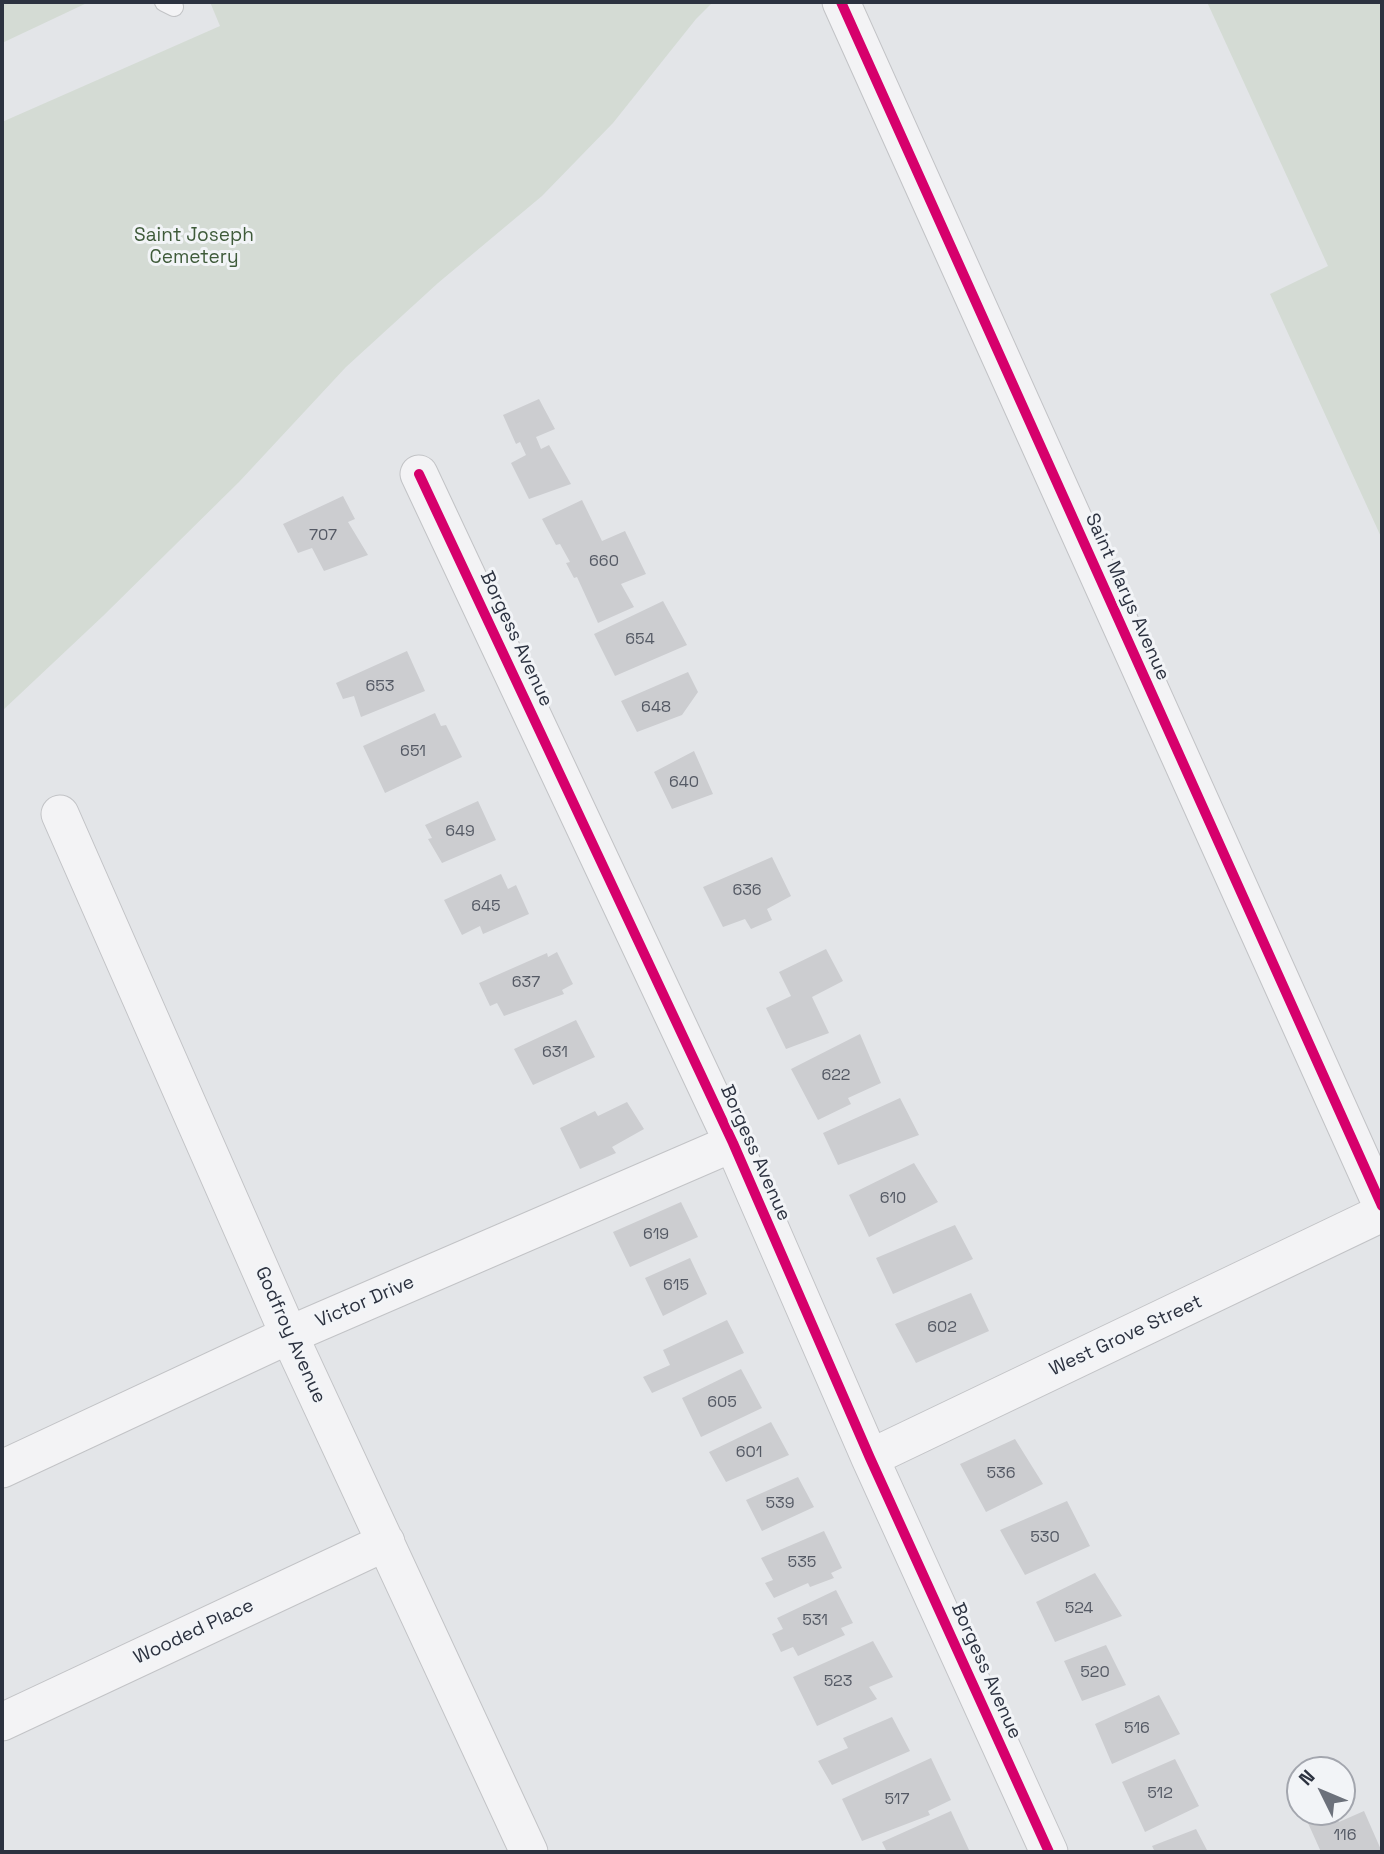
<!DOCTYPE html>
<html>
<head>
<meta charset="utf-8">
<style>
	body { margin:0 }
	#map { position:relative; width:1384px; height:1854px; overflow:hidden; background:#e3e5e8; font-family:"Space Grotesk",sans-serif }
	canvas { display:block }
	.frame { position:absolute; inset:0; border:4px solid #2c3240; pointer-events:none }
	.north { position:absolute; left:1286px; top:1756px; width:70px; height:70px; box-sizing:border-box; background:#f2f4f7; border:2px solid #a3a6ae; border-radius:50%; rotate:313deg; font-size:19px; font-weight:700; line-height:28px; text-align:center; color:#2c3240 }
	.north::after { content:''; display:block; margin:auto; width:24px; height:32px; background:#6c717b; clip-path:polygon(50% 0,100% 100%,50% 72%,0 100%) }
</style>
</head>
<body>
<div id="map">
<canvas width="1384" height="1854"></canvas>
<div class="frame"></div>
<div class="north">N</div>
</div>
<script>
const context = document.querySelector('canvas').getContext('2d');
context.lineJoin = 'round';
function fillPath(path, color) { context.fillStyle = color; context.fill(path, 'evenodd'); }
const poly = rows => new Path2D(rows.map(r => 'M' + r).join(''));
function strokePath(path, color, width, dash) { context.strokeStyle = color; context.lineWidth = width; context.lineCap = dash ? 'butt' : 'round'; context.setLineDash(dash || []); context.stroke(path); }
function write(font, color, halo, rows, align = 'center') {
  context.font = font + ' "Space Grotesk",sans-serif'; context.lineWidth = 6; context.setLineDash([]); context.textBaseline = 'middle'; context.strokeStyle = halo; context.fillStyle = color; for (const [text, x, y, turn = 0] of rows) {
    context.save(); context.translate(x, y); context.rotate((+turn || 0) * Math.PI / 180); context.textAlign = isNaN(turn) ? turn : align; if (halo) context.strokeText(text, 0, 0); context.fillText(text, 0, 0); context.restore();
  }
}
fillPath(poly([
	[2,2,89,2,2,43],
	[210,2,713,2,696,19,613,123,542,196,438,283,346,367,239,482,103,616,2,711,2,122,220,26],
	[1207,2,1382,2,1382,539,1270,294,1328,266]
]), '#d4dbd4');
fillPath(poly([
	[539,399,555,429,536,437,541,449,549,445,571,484,529,499,511,463,526,455,520,442,516,444,503,415],
	[343,496,355,519,348,522,368,555,324,571,312,548,298,553,283,524],
	[582,500,602,541,625,531,646,574,621,584,634,607,598,623,577,577,574,578,566,563,570,562,560,544,556,545,542,519],
	[663,601,687,645,615,676,594,634],
	[407,651,425,691,361,717,354,696,343,699,336,683],
	[688,672,698,692,682,715,637,732,621,701],
	[435,713,441,726,446,725,462,757,385,793,363,746],
	[694,751,713,794,672,809,654,772],
	[478,801,496,840,442,863,428,839,432,838,425,825],
	[772,857,791,896,767,909,772,920,751,929,745,919,723,927,703,887],
	[501,874,508,889,516,885,529,914,483,934,480,926,462,935,444,900],
	[826,949,843,981,812,997,829,1033,786,1049,766,1008,791,996,779,972],
	[557,952,573,984,562,990,564,994,504,1016,497,1003,490,1006,479,983,547,953,548,957],
	[576,1020,595,1057,533,1085,514,1049],
	[860,1034,881,1083,848,1098,851,1104,818,1120,791,1069],
	[900,1098,919,1135,838,1165,823,1133],
	[627,1102,644,1129,612,1147,616,1153,580,1169,560,1128,595,1111,598,1116],
	[914,1163,938,1202,869,1237,849,1195],
	[681,1202,698,1237,630,1267,613,1232],
	[955,1225,973,1259,893,1294,876,1258],
	[690,1258,707,1294,663,1316,645,1278],
	[971,1293,989,1331,916,1363,895,1324],
	[727,1320,744,1353,652,1393,643,1377,670,1365,663,1350],
	[741,1369,762,1408,701,1437,682,1398],
	[771,1422,789,1455,726,1482,709,1452],
	[1015,1439,1043,1484,986,1512,960,1464],
	[798,1477,814,1507,762,1531,746,1500],
	[1067,1501,1090,1546,1025,1575,1000,1530],
	[824,1531,842,1568,831,1573,834,1578,810,1587,808,1583,774,1598,765,1583,773,1580,761,1558],
	[1095,1573,1122,1616,1055,1642,1036,1602],
	[836,1590,853,1623,841,1628,845,1635,798,1656,793,1647,781,1652,772,1634,783,1629,777,1618],
	[873,1641,893,1677,869,1687,877,1699,817,1726,793,1677],
	[1106,1645,1126,1685,1082,1701,1064,1661],
	[1159,1695,1180,1734,1112,1764,1095,1724],
	[892,1717,910,1751,832,1785,818,1761,848,1748,843,1738],
	[931,1758,951,1800,928,1811,930,1815,862,1841,842,1799],
	[1175,1759,1199,1806,1145,1832,1122,1782],
	[951,1811,969,1850,965,1852,887,1852,882,1842],
	[1364,1811,1382,1852,1321,1852,1303,1812,1335,1812,1339,1822],
	[1196,1829,1208,1852,1155,1852,1152,1846]
]), '#cccdd0');
const lane = poly([
	[164,2,174,7]
]);
const street = poly([
	[841,2,1382,1206],
	[419,474,733,1143,870,1458,1049,1852],
	[60,814,289,1335,529,1852],
	[870,1458,1382,1213],
	[2,1469,289,1335,733,1143],
	[2,1722,386,1542]
]);
strokePath(lane, '#c2c3c6', 20);
strokePath(street, '#c2c3c6', 39);
strokePath(lane, '#f3f3f5', 18);
strokePath(street, '#f3f3f5', 37);
strokePath(poly([
	[841,2,1382,1206],
	[419,474,733,1143,870,1458,1049,1852]
]), '#d6006c', 10);
write('16px', '#555a65', null, [
	["707",323,536],
	["660",604,562],
	["654",640,640],
	["653",380,687],
	["648",656,708],
	["651",413,752],
	["640",684,783],
	["649",460,832],
	["636",747,891],
	["645",486,907],
	["637",526,983],
	["631",555,1053],
	["622",836,1076],
	["610",893,1199],
	["619",656,1235],
	["615",676,1286],
	["602",942,1328],
	["605",722,1403],
	["601",749,1453],
	["536",1001,1474],
	["539",780,1504],
	["530",1045,1538],
	["535",802,1563],
	["524",1079,1609],
	["531",815,1621],
	["520",1095,1673],
	["523",838,1682],
	["516",1137,1729],
	["512",1160,1794],
	["517",897,1800],
	["116",1345,1836]
]);
write('19px', '#3f5b3a', '#f2f4f7', [
	["Saint Joseph",194,236],
	["Cemetery",194,258]
]);
write('19px', '#2c3240', '#f2f4f7', [
	["Saint Marys Avenue",1127,597,66],
	["Borgess Avenue",516,639,65],
	["Borgess Avenue",755,1153,66],
	["Victor Drive",365,1302,-23],
	["Godfroy Avenue",290,1335,66],
	["West Grove Street",1126,1336,-25],
	["Wooded Place",194,1632,-25],
	["Borgess Avenue",986,1671,66]
]);
</script>
</body>
</html>
